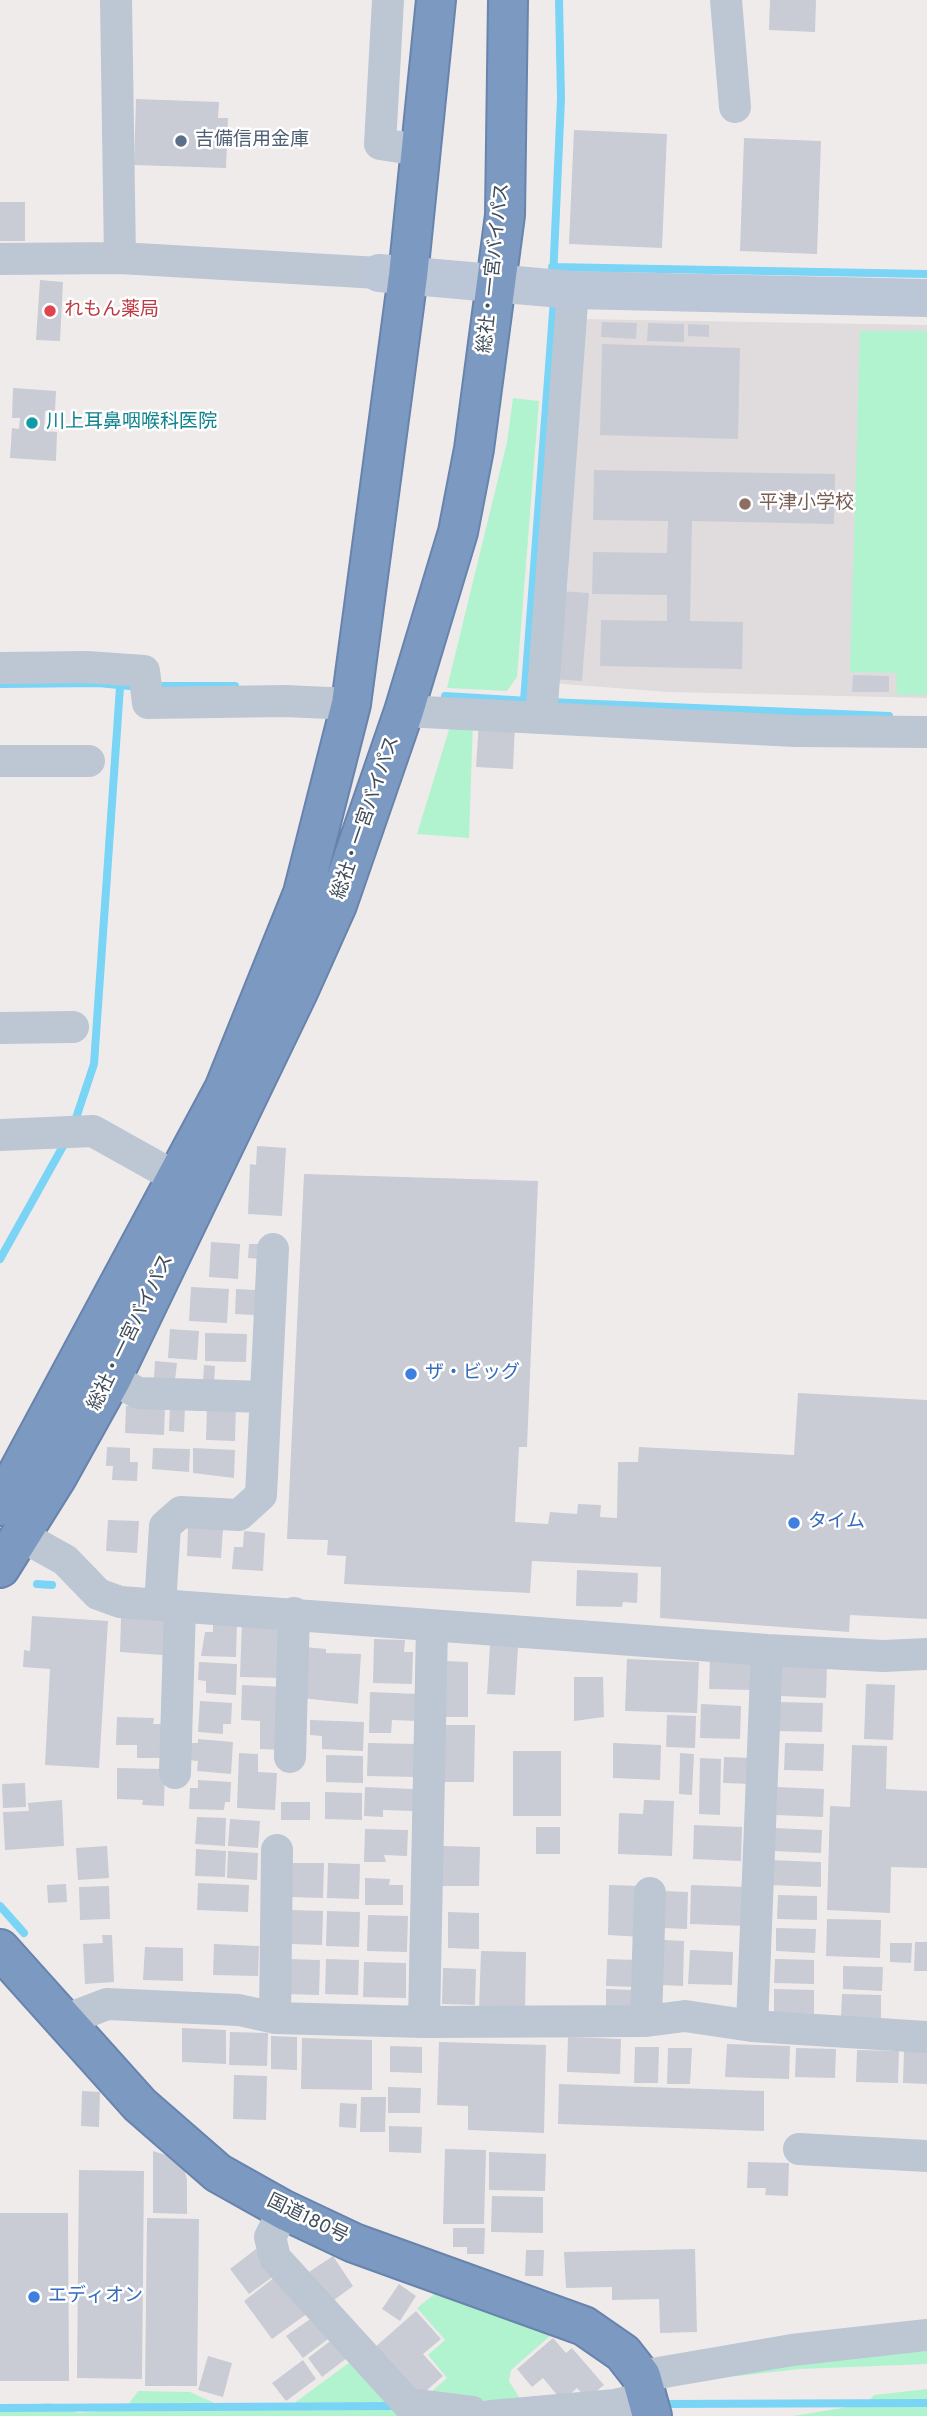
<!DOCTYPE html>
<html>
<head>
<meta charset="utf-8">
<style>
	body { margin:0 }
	canvas { display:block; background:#efebeb }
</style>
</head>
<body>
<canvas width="927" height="2416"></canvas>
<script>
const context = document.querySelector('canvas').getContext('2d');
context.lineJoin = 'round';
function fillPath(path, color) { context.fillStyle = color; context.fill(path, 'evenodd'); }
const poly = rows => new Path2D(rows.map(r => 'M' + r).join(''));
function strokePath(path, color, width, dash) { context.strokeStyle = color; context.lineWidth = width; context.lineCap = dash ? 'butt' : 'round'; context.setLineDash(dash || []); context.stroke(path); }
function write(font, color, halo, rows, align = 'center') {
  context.font = font + ' Overpass,"Noto Sans JP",sans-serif'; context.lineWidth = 5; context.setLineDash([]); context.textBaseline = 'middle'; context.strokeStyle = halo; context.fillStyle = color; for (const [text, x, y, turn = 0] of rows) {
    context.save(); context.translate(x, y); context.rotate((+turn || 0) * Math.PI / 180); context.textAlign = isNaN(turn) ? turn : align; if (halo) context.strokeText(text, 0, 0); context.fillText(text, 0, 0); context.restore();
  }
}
fillPath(poly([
	[580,319,927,325,927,698,668,692,549,683]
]), '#e0dcdd');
fillPath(poly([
	[860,331,927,331,927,695,897,695,896,673,850,672],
	[513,398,539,401,517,677,507,691,447,688,507,442],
	[452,720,473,722,469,838,417,834],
	[437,2292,513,2318,550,2336,511,2370,509,2381,522,2402,472,2406,424,2398,447,2378,428,2355,445,2340,417,2308],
	[927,2348,927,2364,800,2369,738,2376,737,2372],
	[354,2359,451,2416,0,2416,0,2407,50,2403,79,2413,125,2409,138,2391,190,2392,219,2405,293,2404],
	[927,2389,927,2416,793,2416,866,2404,874,2395]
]), '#b2f3cf');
strokePath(poly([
	[552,267,927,274],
	[553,279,561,99,559,0],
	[0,684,98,683,140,687],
	[153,686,235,686],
	[445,696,529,701],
	[524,701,554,299],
	[549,702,889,716],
	[74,1124,94,1064,120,687],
	[0,1259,67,1139],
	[37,1584,52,1585],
	[0,1906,24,1933],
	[660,2404,927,2403],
	[0,2408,399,2406]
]), '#7ad4f5', 8);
fillPath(poly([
	[770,0,816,0,815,32,769,30],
	[136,99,219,102,218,118,228,118,226,168,134,165],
	[574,130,667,134,662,248,569,244],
	[744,138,821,141,817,254,740,251],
	[0,202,25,202,25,241,0,241],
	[40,280,63,282,60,341,36,340],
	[602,322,637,323,636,339,601,337],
	[648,323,684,324,684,342,647,341],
	[688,324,709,325,709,337,688,336],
	[602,344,740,348,738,439,600,435],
	[13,388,56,391,55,411,45,411,44,431,57,432,56,461,10,458,12,428,19,429,20,418,12,418],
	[594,470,835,474,834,524,692,521,690,621,743,622,742,669,600,666,601,620,667,621,667,595,592,594,593,552,667,553,668,521,593,520],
	[559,591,589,593,582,681,552,679],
	[853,675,889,676,889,692,852,692],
	[479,721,515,723,513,769,476,767],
	[257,1146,286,1148,282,1216,248,1214,250,1164,256,1165],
	[304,1174,538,1181,527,1447,519,1447,515,1522,548,1524,550,1512,577,1514,578,1504,601,1505,600,1517,617,1518,618,1462,638,1462,639,1447,794,1455,798,1393,927,1400,927,1619,850,1615,849,1632,660,1618,661,1567,532,1561,530,1593,344,1584,346,1556,327,1555,328,1540,287,1539],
	[211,1242,240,1244,238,1279,209,1277],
	[249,1244,262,1244,261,1259,248,1258],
	[191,1287,229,1289,227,1323,189,1321],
	[236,1289,256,1290,254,1315,235,1314],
	[170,1329,199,1331,197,1360,168,1358],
	[205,1333,247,1334,246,1362,205,1361],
	[155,1361,177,1363,175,1380,154,1378],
	[204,1365,215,1366,214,1383,203,1382],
	[207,1403,236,1404,235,1441,206,1440],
	[170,1405,185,1406,184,1432,169,1431],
	[126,1406,165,1407,164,1435,125,1433],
	[107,1447,130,1448,130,1462,138,1462,137,1481,112,1480,113,1466,106,1466],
	[153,1448,190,1449,189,1472,152,1469],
	[193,1448,235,1450,234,1478,193,1473],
	[108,1520,139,1521,137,1553,106,1551],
	[188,1528,223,1529,221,1558,187,1556],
	[244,1531,265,1533,263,1571,232,1569,234,1547,243,1547],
	[577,1570,638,1573,637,1603,623,1602,622,1607,576,1606],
	[32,1616,108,1621,99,1768,45,1765,50,1669,23,1667,24,1650,30,1651],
	[121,1617,165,1619,163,1655,120,1652],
	[242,1621,284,1622,283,1678,240,1677],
	[213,1623,237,1624,236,1657,201,1656,205,1632,213,1632],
	[374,1639,405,1640,404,1652,413,1652,412,1684,373,1683],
	[490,1645,518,1647,515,1695,487,1694],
	[304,1647,326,1649,326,1653,361,1654,358,1704,301,1698],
	[710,1658,754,1660,753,1690,709,1689],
	[627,1659,699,1662,697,1713,625,1711],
	[445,1661,468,1662,468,1717,444,1717],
	[199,1662,237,1664,236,1695,206,1693,206,1681,198,1680],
	[782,1663,827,1665,826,1698,781,1696],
	[574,1677,603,1677,604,1717,574,1721],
	[866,1684,895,1685,893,1740,864,1739],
	[242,1685,284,1687,282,1750,260,1749,260,1721,241,1720],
	[370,1692,418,1694,418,1721,392,1720,391,1733,369,1733],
	[200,1701,232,1703,231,1724,223,1724,223,1734,198,1732],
	[778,1702,823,1703,822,1732,777,1731],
	[701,1704,741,1706,740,1739,700,1738],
	[667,1715,696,1716,695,1748,666,1747],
	[117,1717,154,1718,153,1724,165,1724,164,1758,137,1758,137,1745,116,1745],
	[310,1720,364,1722,363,1751,322,1749,322,1736,310,1735],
	[442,1725,475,1725,474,1782,441,1782],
	[198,1739,233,1742,231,1774,197,1771,198,1761,188,1760,189,1743,198,1743],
	[368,1743,416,1744,416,1777,367,1776],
	[613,1743,661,1745,660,1780,613,1778],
	[785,1743,824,1744,823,1771,784,1770],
	[852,1745,887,1746,886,1789,927,1791,927,1868,891,1867,890,1913,827,1910,830,1806,850,1807],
	[513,1751,561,1751,561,1816,513,1816],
	[239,1753,258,1754,258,1772,277,1773,275,1810,237,1808],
	[680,1753,694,1754,692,1795,679,1794],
	[326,1755,363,1756,363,1783,326,1782],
	[724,1757,753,1758,752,1784,723,1783],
	[700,1758,721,1759,720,1815,699,1814],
	[117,1768,165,1769,164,1806,142,1805,143,1800,117,1799],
	[198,1780,231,1782,230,1802,225,1802,224,1810,189,1809,190,1788,198,1788],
	[25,1783,26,1807,3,1808,2,1784],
	[365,1787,413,1789,413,1811,383,1810,383,1817,364,1816],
	[777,1787,824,1789,823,1817,776,1815],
	[325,1792,362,1793,362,1820,325,1819],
	[62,1800,64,1846,5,1850,3,1812,29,1811,28,1803],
	[644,1800,674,1801,672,1856,618,1854,619,1813,643,1814],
	[281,1802,310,1802,310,1820,281,1820],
	[197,1817,226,1818,225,1846,195,1844],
	[230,1819,260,1821,258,1848,228,1846],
	[694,1825,742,1827,741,1861,693,1859],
	[536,1827,560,1827,560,1854,536,1854],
	[773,1828,822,1830,821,1853,772,1851],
	[365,1829,408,1830,407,1856,384,1855,386,1862,364,1862],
	[107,1846,109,1878,78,1880,76,1848],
	[442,1846,480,1847,479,1886,441,1886],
	[196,1849,226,1851,225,1877,195,1876],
	[228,1851,258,1853,257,1880,227,1878],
	[770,1860,821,1862,821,1887,770,1885],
	[291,1863,324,1863,323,1898,290,1897],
	[328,1863,360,1864,359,1899,327,1898],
	[365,1878,390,1879,389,1885,403,1885,403,1905,365,1905],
	[198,1883,249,1885,248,1912,197,1910],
	[66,1884,67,1902,48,1903,47,1885],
	[609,1885,643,1886,642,1937,608,1935],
	[691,1885,749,1887,748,1926,690,1924],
	[109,1886,110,1919,80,1920,79,1887],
	[664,1891,688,1892,687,1929,663,1928],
	[778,1895,817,1896,817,1920,777,1919],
	[290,1910,323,1911,322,1945,290,1944],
	[327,1911,360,1912,359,1947,326,1946],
	[448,1912,479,1913,479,1949,448,1948],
	[368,1915,408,1916,407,1952,367,1951],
	[827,1919,881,1920,880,1958,826,1956],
	[776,1928,816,1929,815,1953,776,1951],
	[102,1935,112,1935,114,1982,85,1984,83,1944,103,1943],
	[664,1940,684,1941,683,1986,662,1985],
	[915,1942,927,1942,927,1971,914,1971],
	[890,1943,912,1943,911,1963,890,1962],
	[214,1944,259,1946,258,1976,213,1975],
	[145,1947,183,1948,183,1981,143,1980],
	[690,1950,733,1952,732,1985,688,1984],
	[481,1951,526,1952,525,2012,479,2011],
	[287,1959,320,1960,319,1995,286,1994],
	[326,1959,359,1960,358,1995,325,1994],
	[607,1959,638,1960,637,1987,606,1986],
	[775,1959,814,1960,814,1984,774,1983],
	[364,1962,406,1963,406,1998,363,1997],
	[843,1966,883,1967,882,1991,843,1989],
	[443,1968,476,1969,475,2005,442,2004],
	[606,1989,634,1990,634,2010,606,2009],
	[774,1989,814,1990,814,2014,774,2012],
	[842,1994,881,1995,881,2019,841,2017],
	[182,2028,226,2030,226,2064,182,2062],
	[230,2032,268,2033,267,2066,229,2065],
	[271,2036,297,2037,297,2070,271,2069],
	[568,2037,621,2039,620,2074,567,2072],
	[302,2038,372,2040,372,2090,301,2089],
	[439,2042,546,2045,544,2133,468,2130,468,2106,437,2105],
	[727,2044,790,2046,789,2079,725,2077],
	[390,2046,422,2047,422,2073,390,2072],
	[635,2047,659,2047,658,2083,634,2083],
	[668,2048,692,2048,690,2084,667,2084],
	[796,2048,836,2049,835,2078,795,2077],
	[857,2050,899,2051,898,2083,856,2082],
	[904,2050,927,2051,927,2084,903,2083],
	[234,2075,267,2076,266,2120,233,2119],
	[559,2084,764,2091,764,2131,558,2124],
	[388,2087,421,2088,420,2113,388,2113],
	[82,2091,100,2092,99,2127,81,2126],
	[361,2097,386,2097,385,2132,360,2132],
	[340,2103,357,2104,356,2128,339,2127],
	[389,2126,422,2127,421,2153,389,2152],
	[445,2149,486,2150,484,2224,443,2224],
	[153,2151,172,2157,183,2166,187,2179,187,2214,153,2213],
	[489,2152,546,2154,545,2191,489,2190],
	[748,2162,789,2163,788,2196,765,2195,766,2188,747,2188],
	[79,2170,144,2171,142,2379,77,2378],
	[492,2196,543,2197,543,2233,491,2232],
	[0,2213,68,2213,69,2381,0,2381],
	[147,2218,199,2219,197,2386,145,2386],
	[453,2228,485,2228,484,2254,467,2254,467,2247,453,2247],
	[256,2249,275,2275,249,2294,230,2269],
	[695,2249,697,2332,660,2333,659,2299,612,2300,612,2287,566,2288,564,2252],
	[526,2250,544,2250,543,2276,525,2276],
	[333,2256,353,2286,330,2303,309,2272],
	[279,2274,308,2313,272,2339,244,2301],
	[399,2284,416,2296,400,2321,382,2309],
	[416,2311,441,2339,423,2354,443,2376,417,2399,373,2349],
	[316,2315,332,2336,303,2358,286,2336],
	[553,2338,566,2353,572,2348,604,2385,587,2399,577,2388,562,2401,543,2378,532,2387,517,2369],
	[333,2339,347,2358,322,2377,308,2358],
	[208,2356,232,2363,223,2397,198,2390],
	[303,2360,316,2379,286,2401,272,2383]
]), '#c9ccd4');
const highway = poly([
	[0,1506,224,1089,303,893,351,704,408,276,436,0],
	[0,1568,57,1477,112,1378,298,992,337,905,404,711,458,532,474,449,505,215,508,0],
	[0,1949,140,2105,218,2173,284,2210,354,2243,584,2326,623,2353,641,2376,652,2416]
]);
strokePath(highway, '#6884ad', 42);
strokePath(poly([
	[116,0,120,258],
	[388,0,380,144,419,150],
	[726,0,735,107],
	[0,259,120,258,379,273],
	[0,668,87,667,144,671,148,703,285,701,351,704],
	[404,711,795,731,927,732],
	[541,718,573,290],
	[0,761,89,761],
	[0,1028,73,1027],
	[0,1135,93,1131,177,1178],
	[112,1378,138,1393,264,1397],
	[20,1535,65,1560,98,1594,120,1602,767,1650,883,1656,927,1654],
	[160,1605,165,1526,181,1512,239,1515,261,1495,273,1249],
	[290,1757,294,1613],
	[175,1773,180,1607],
	[275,2018,277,1850],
	[646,2021,650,1893],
	[424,2022,432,1626],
	[68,2024,81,2014,107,2004,239,2010,275,2018,424,2022,646,2021,685,2016,752,2026,927,2037],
	[752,2026,767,1650],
	[799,2149,927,2156],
	[284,2210,270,2237,275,2258,408,2404,472,2412,476,2416],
	[641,2376,792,2350,927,2335],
	[491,2416,615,2405,647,2398]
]), '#bcc7d3', 32);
strokePath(poly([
	[379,273,573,290,927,298]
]), '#bbc7d7', 38);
strokePath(highway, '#7c99c1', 38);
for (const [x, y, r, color] of [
	[181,141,7,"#5c6f8a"],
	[50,311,7,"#e0444e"],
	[32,423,7,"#0f9aa8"],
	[745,504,7,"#8d6e63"],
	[411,1374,7,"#3f7fe0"],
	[794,1523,7,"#3f7fe0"],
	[34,2297,7,"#3f7fe0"]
]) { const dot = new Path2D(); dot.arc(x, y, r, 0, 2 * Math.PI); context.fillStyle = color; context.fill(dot); strokePath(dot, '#fff', 2.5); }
write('19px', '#4e5e75', '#fff', [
	["吉備信用金庫",195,141]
], 'left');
write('19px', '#424d5a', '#fff', [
	["総社・一宮バイパス",495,268,-84],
	["総社・一宮バイパス",367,818,-71],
	["総社・一宮バイパス",132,1333,-64],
	["国道180号",307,2220,26]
]);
write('19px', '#be3a42', '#fff', [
	["れもん薬局",64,311]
], 'left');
write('19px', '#0d838f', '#fff', [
	["川上耳鼻咽喉科医院",46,423]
], 'left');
write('19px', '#785e54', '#fff', [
	["平津小学校",759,504]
], 'left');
write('19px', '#366cbe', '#fff', [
	["ザ・ビッグ",425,1374],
	["タイム",808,1523],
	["エディオン",48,2297]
], 'left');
</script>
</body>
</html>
